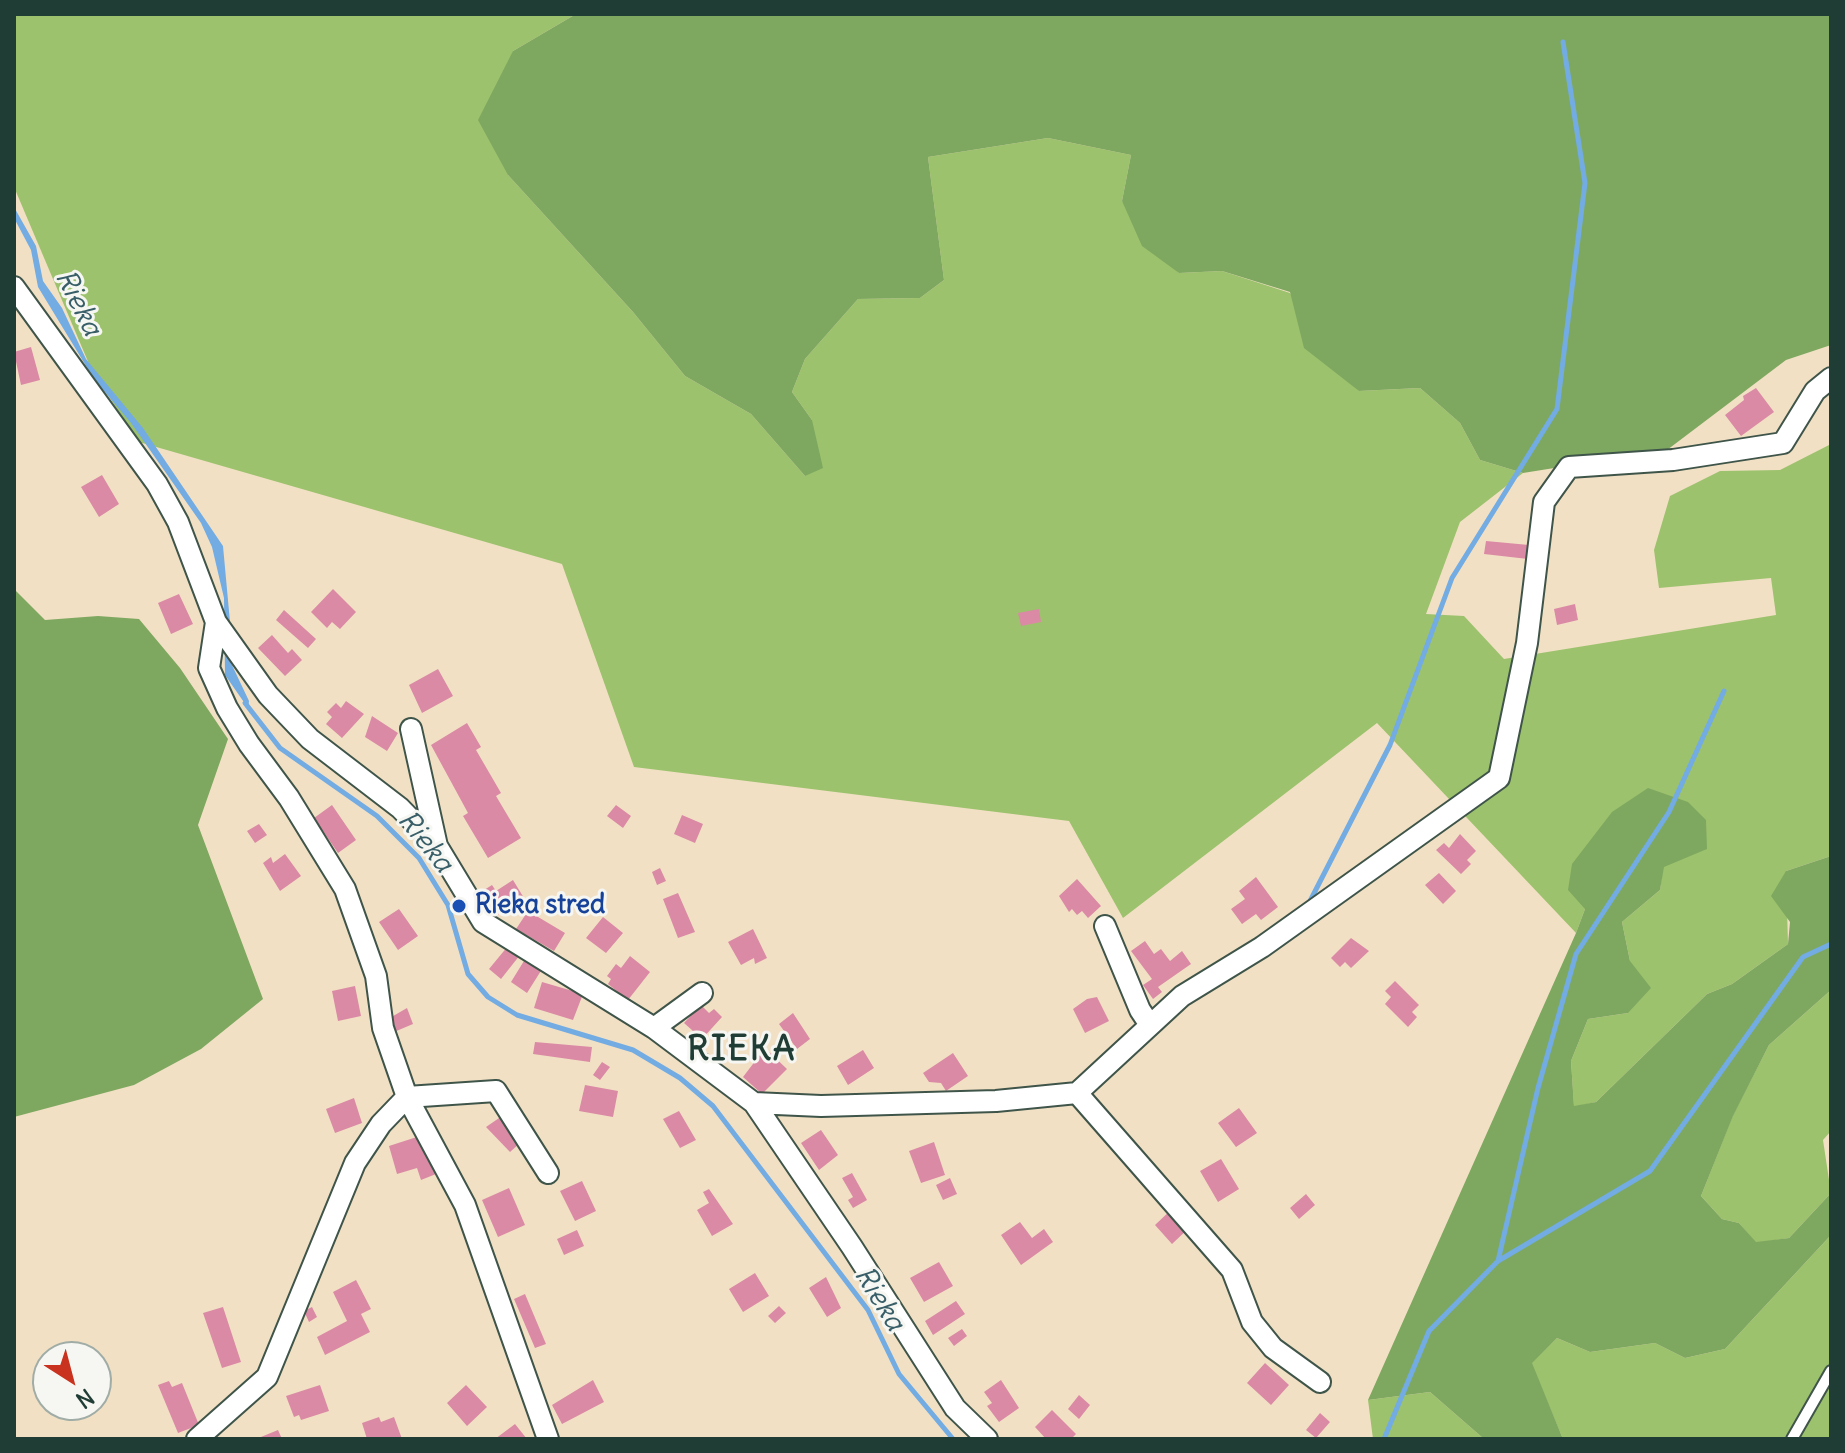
<!DOCTYPE html>
<html>
<head>
<meta charset="utf-8">
<style>
	body { margin:0 }
	#map { position:relative; width:1845px; height:1453px; overflow:hidden; background:#f2e0c5; font-family:Delius,sans-serif }
	canvas { display:block }
	.frame { position:absolute; inset:0; border:16px solid #1f3d34; pointer-events:none }
	.north { position:absolute; left:32px; top:1341px; width:80px; height:80px; box-sizing:border-box; background:#f6f6f2; border:2px solid #a0aca6; border-radius:50%; rotate:144deg; font-size:22px; font-weight:700; line-height:32px; text-align:center; color:#1f3d34 }
	.north::after { content:''; display:block; margin:auto; width:28px; height:36px; background:#c8321e; clip-path:polygon(50% 0,100% 100%,50% 72%,0 100%) }
</style>
</head>
<body>
<div id="map">
<canvas width="1845" height="1453"></canvas>
<div class="frame"></div>
<div class="north">N</div>
</div>
<script>
const context = document.querySelector('canvas').getContext('2d');
context.lineJoin = 'round';
function fillPath(path, color) { context.fillStyle = color; context.fill(path, 'evenodd'); }
const poly = rows => new Path2D(rows.map(r => 'M' + r).join(''));
function strokePath(path, color, width, dash) { context.strokeStyle = color; context.lineWidth = width; context.lineCap = dash ? 'butt' : 'round'; context.setLineDash(dash || []); context.stroke(path); }
function write(font, color, halo, rows, align = 'center') {
  context.font = font + ' Delius,sans-serif'; context.lineWidth = 6; context.setLineDash([]); context.textBaseline = 'middle'; context.strokeStyle = halo; context.fillStyle = color; for (const [text, x, y, turn = 0] of rows) {
    context.save(); context.translate(x, y); context.rotate((+turn || 0) * Math.PI / 180); context.textAlign = isNaN(turn) ? turn : align; if (halo) context.strokeText(text, 0, 0); context.fillText(text, 0, 0); context.restore();
  }
}
fillPath(poly([
	[14,14,576,14,513,51,508,175,633,312,685,376,751,414,805,476,812,420,792,392,805,359,858,299,920,298,944,280,928,157,1048,138,1131,155,1122,201,1179,273,1222,271,1290,293,1359,391,1420,388,1460,423,1480,460,1523,473,1460,522,1426,614,1464,616,1504,659,1776,615,1771,578,1659,588,1654,550,1670,496,1720,471,1780,470,1831,444,1831,856,1786,871,1788,944,1732,984,1707,994,1596,1102,1574,1107,1571,1061,1588,1019,1628,1013,1630,961,1622,922,1660,890,1663,867,1706,820,1585,909,1576,933,1377,723,1123,918,1069,821,634,767,562,564,139,442,92,371,14,187],
	[1831,990,1831,1131,1823,1140,1831,1193,1789,1238,1756,1243,1739,1223,1722,1219,1701,1196,1733,1115,1769,1045],
	[1831,1235,1831,1439,1563,1439,1531,1363,1557,1338,1590,1352,1655,1343,1685,1358,1725,1349],
	[1430,1392,1484,1439,1373,1439,1368,1400]
]), '#9dc26d');
fillPath(poly([
	[576,14,1831,14,1831,345,1786,360,1667,450,1523,473,1480,460,1460,423,1420,388,1359,391,1304,348,1290,292,1222,271,1179,273,1142,246,1122,201,1131,155,1048,138,928,157,944,280,920,298,858,299,805,359,792,392,812,420,823,468,805,476,751,414,685,376,633,312,508,175,478,120,513,51],
	[14,589,45,620,98,616,139,619,180,668,228,739,198,825,263,999,201,1049,134,1085,14,1117],
	[1648,788,1688,802,1706,820,1707,849,1664,867,1660,890,1622,922,1630,961,1651,988,1628,1013,1588,1019,1571,1061,1574,1106,1596,1102,1707,994,1732,984,1788,944,1790,922,1771,896,1786,871,1831,856,1831,990,1769,1045,1733,1116,1701,1196,1722,1219,1739,1223,1756,1242,1789,1238,1831,1193,1831,1235,1725,1349,1685,1358,1655,1343,1590,1352,1557,1338,1532,1363,1563,1439,1484,1439,1430,1392,1368,1400,1576,933,1585,909,1568,890,1572,864,1612,812]
]), '#7ea860');
fillPath(poly([
	[14,207,36,246,43,281,62,308,86,359,143,428,223,546,230,622,238,637,231,663,249,701,248,708,225,675,224,598,212,547,201,523,131,423,94,379,38,287,31,250,14,218]
]), '#72ace2');
strokePath(poly([
	[245,703,280,748,377,816,419,858,448,905,468,974,488,997,517,1015,633,1050,680,1078,713,1106,868,1310,899,1374,953,1439],
	[1308,905,1390,745,1452,578,1557,409,1585,183,1563,42],
	[1498,1261,1650,1171,1803,957,1831,944],
	[1384,1439,1429,1331,1498,1261,1538,1088,1576,954,1669,812,1724,691]
]), '#72ace2', 5);
fillPath(poly([
	[31,347,40,380,21,385,14,352],
	[1756,388,1774,412,1741,436,1725,415,1744,400,1743,396],
	[102,475,119,504,99,517,81,487],
	[1486,541,1529,545,1528,559,1484,554],
	[333,589,356,612,340,629,332,622,327,628,311,612],
	[179,594,193,624,171,634,158,603],
	[1575,604,1578,620,1557,625,1554,609],
	[1039,609,1041,622,1021,626,1018,613],
	[284,610,316,639,308,648,276,620],
	[272,635,288,653,292,649,302,660,285,676,258,648],
	[438,669,453,696,422,713,409,685],
	[346,701,364,714,342,738,326,724,332,717,327,712,336,703,341,708],
	[372,716,398,733,387,751,365,737],
	[467,723,481,747,476,750,501,793,496,796,521,838,488,858,463,816,468,813,431,745],
	[332,805,356,840,338,853,314,818],
	[616,805,631,816,623,828,607,816],
	[682,815,703,824,695,843,674,834],
	[259,824,267,835,255,843,247,831],
	[1460,834,1476,851,1467,860,1471,864,1461,874,1436,850,1444,843,1449,848],
	[285,854,301,876,280,891,263,863,271,857,273,863],
	[660,868,666,881,657,885,652,872],
	[1439,873,1456,891,1443,904,1425,885],
	[1256,877,1278,907,1261,920,1256,914,1242,924,1231,909,1245,899,1239,891],
	[1077,879,1101,906,1088,918,1082,911,1077,915,1072,909,1069,912,1059,896],
	[513,880,524,898,496,916,481,892,492,885,496,891],
	[678,893,695,932,678,938,663,899],
	[399,909,418,936,398,950,379,922],
	[528,911,565,933,554,951,516,929],
	[603,917,623,933,606,953,586,938],
	[753,929,767,958,755,964,754,958,741,965,728,942],
	[1351,938,1369,951,1351,968,1345,962,1340,967,1331,958],
	[1145,941,1154,954,1161,949,1170,961,1182,951,1191,964,1158,987,1162,992,1153,999,1143,985,1152,979,1131,951],
	[508,946,520,955,501,979,489,969],
	[527,956,544,966,527,993,511,982],
	[630,956,650,972,628,1000,608,984,611,979,607,976,616,964,621,968],
	[1395,981,1419,1005,1412,1012,1417,1017,1408,1027,1385,1004,1391,997,1385,991],
	[542,982,583,994,573,1020,534,1008],
	[355,986,361,1016,338,1021,332,991],
	[1097,997,1109,1021,1085,1033,1073,1009,1087,999],
	[701,1005,709,1013,714,1009,722,1017,702,1039,684,1023],
	[407,1008,413,1024,394,1032,388,1019],
	[793,1013,810,1039,797,1049,779,1024],
	[535,1042,592,1047,590,1062,533,1054],
	[863,1050,874,1068,848,1085,837,1066],
	[768,1051,787,1069,762,1094,743,1077,759,1056],
	[953,1053,968,1076,946,1091,941,1083,929,1082,923,1073],
	[602,1062,610,1067,600,1080,593,1075],
	[585,1085,618,1091,613,1117,579,1111],
	[354,1098,362,1123,335,1133,326,1109],
	[1239,1108,1257,1133,1236,1147,1218,1123],
	[679,1111,696,1140,680,1148,663,1119],
	[502,1116,520,1143,510,1152,486,1127],
	[821,1130,838,1155,819,1170,801,1143],
	[423,1135,436,1174,421,1180,417,1168,397,1174,389,1146],
	[934,1142,945,1175,921,1183,909,1151],
	[1221,1159,1239,1189,1218,1202,1200,1171],
	[852,1173,867,1200,853,1208,848,1200,853,1197,842,1178],
	[950,1178,957,1194,943,1200,936,1185],
	[582,1181,596,1211,575,1221,560,1191],
	[509,1188,525,1225,498,1237,482,1200],
	[709,1189,733,1224,712,1236,697,1210,709,1203,703,1192],
	[1306,1194,1315,1205,1299,1219,1290,1208],
	[1173,1208,1190,1227,1172,1244,1155,1225],
	[1020,1222,1032,1238,1044,1229,1053,1242,1021,1265,1001,1235],
	[577,1230,584,1246,564,1255,557,1239],
	[939,1262,953,1286,924,1302,910,1278],
	[755,1273,769,1296,743,1312,729,1289],
	[826,1277,841,1308,827,1317,809,1288],
	[356,1280,371,1309,361,1314,370,1332,325,1355,317,1337,347,1321,333,1292],
	[525,1294,546,1344,535,1348,514,1299],
	[956,1301,965,1314,933,1335,925,1321],
	[779,1306,786,1313,775,1323,768,1316],
	[223,1307,241,1362,222,1368,203,1313],
	[312,1307,317,1317,309,1322,304,1311],
	[962,1329,967,1336,954,1346,948,1338],
	[1265,1363,1289,1385,1271,1405,1247,1383],
	[593,1380,604,1402,562,1424,552,1405],
	[1001,1380,1019,1408,999,1422,987,1406,992,1403,984,1392],
	[169,1381,172,1387,182,1383,199,1425,178,1433,158,1385],
	[320,1385,329,1411,301,1420,299,1415,294,1417,286,1396],
	[466,1385,487,1407,467,1426,447,1403],
	[1079,1395,1090,1405,1079,1419,1068,1409],
	[1052,1410,1076,1434,1071,1439,1046,1439,1035,1427],
	[1320,1413,1330,1422,1316,1438,1306,1430],
	[379,1417,381,1422,394,1417,402,1439,367,1439,362,1423],
	[515,1424,527,1439,495,1439],
	[278,1430,282,1439,256,1439]
]), '#da8aa4');
const lane = poly([
	[1792,1439,1831,1371]
]);
const street = poly([
	[14,287,157,484,178,522,216,622,268,695,310,739,400,808,437,846,483,922,654,1028,754,1103,852,1247,955,1408,987,1439],
	[216,622,209,668,227,708,249,744,289,798,345,889,376,976,383,1028,407,1097,465,1205,548,1439],
	[411,729,437,846],
	[1105,926,1140,1010,1150,1025],
	[654,1028,702,993],
	[1077,1093,1232,1270,1252,1322,1273,1348,1320,1382],
	[754,1103,821,1106,996,1101,1077,1093,1182,996,1262,947,1499,778,1527,643,1544,502,1569,467,1673,460,1783,443,1815,391,1831,378],
	[197,1439,267,1377,355,1163,381,1124,407,1097,496,1091,548,1173]
]);
strokePath(lane, '#3f554a', 14);
strokePath(street, '#3f554a', 24);
strokePath(lane, '#fff', 10);
strokePath(street, '#fff', 20);
for (const [x, y, r, color] of [
	[459,906,8,"#1a4fb4"]
]) { const dot = new Path2D(); dot.arc(x, y, r, 0, 2 * Math.PI); context.fillStyle = color; context.fill(dot); strokePath(dot, '#f6f6f2', 3); }
write('bold 26px', '#164399', '#f6f6f2', [
	["Rieka stred",475,906]
], 'left');
write('italic 28px', '#385e68', '#f6f6f2', [
	["Rieka",78,303,63],
	["Rieka",425,842,51],
	["Rieka",879,1299,58]
]);
context.letterSpacing = '2px';
write('bold 34px', '#1f3d34', '#f6f6f2', [
	["RIEKA",742,1050]
]);
context.letterSpacing = '0px';
</script>
</body>
</html>
